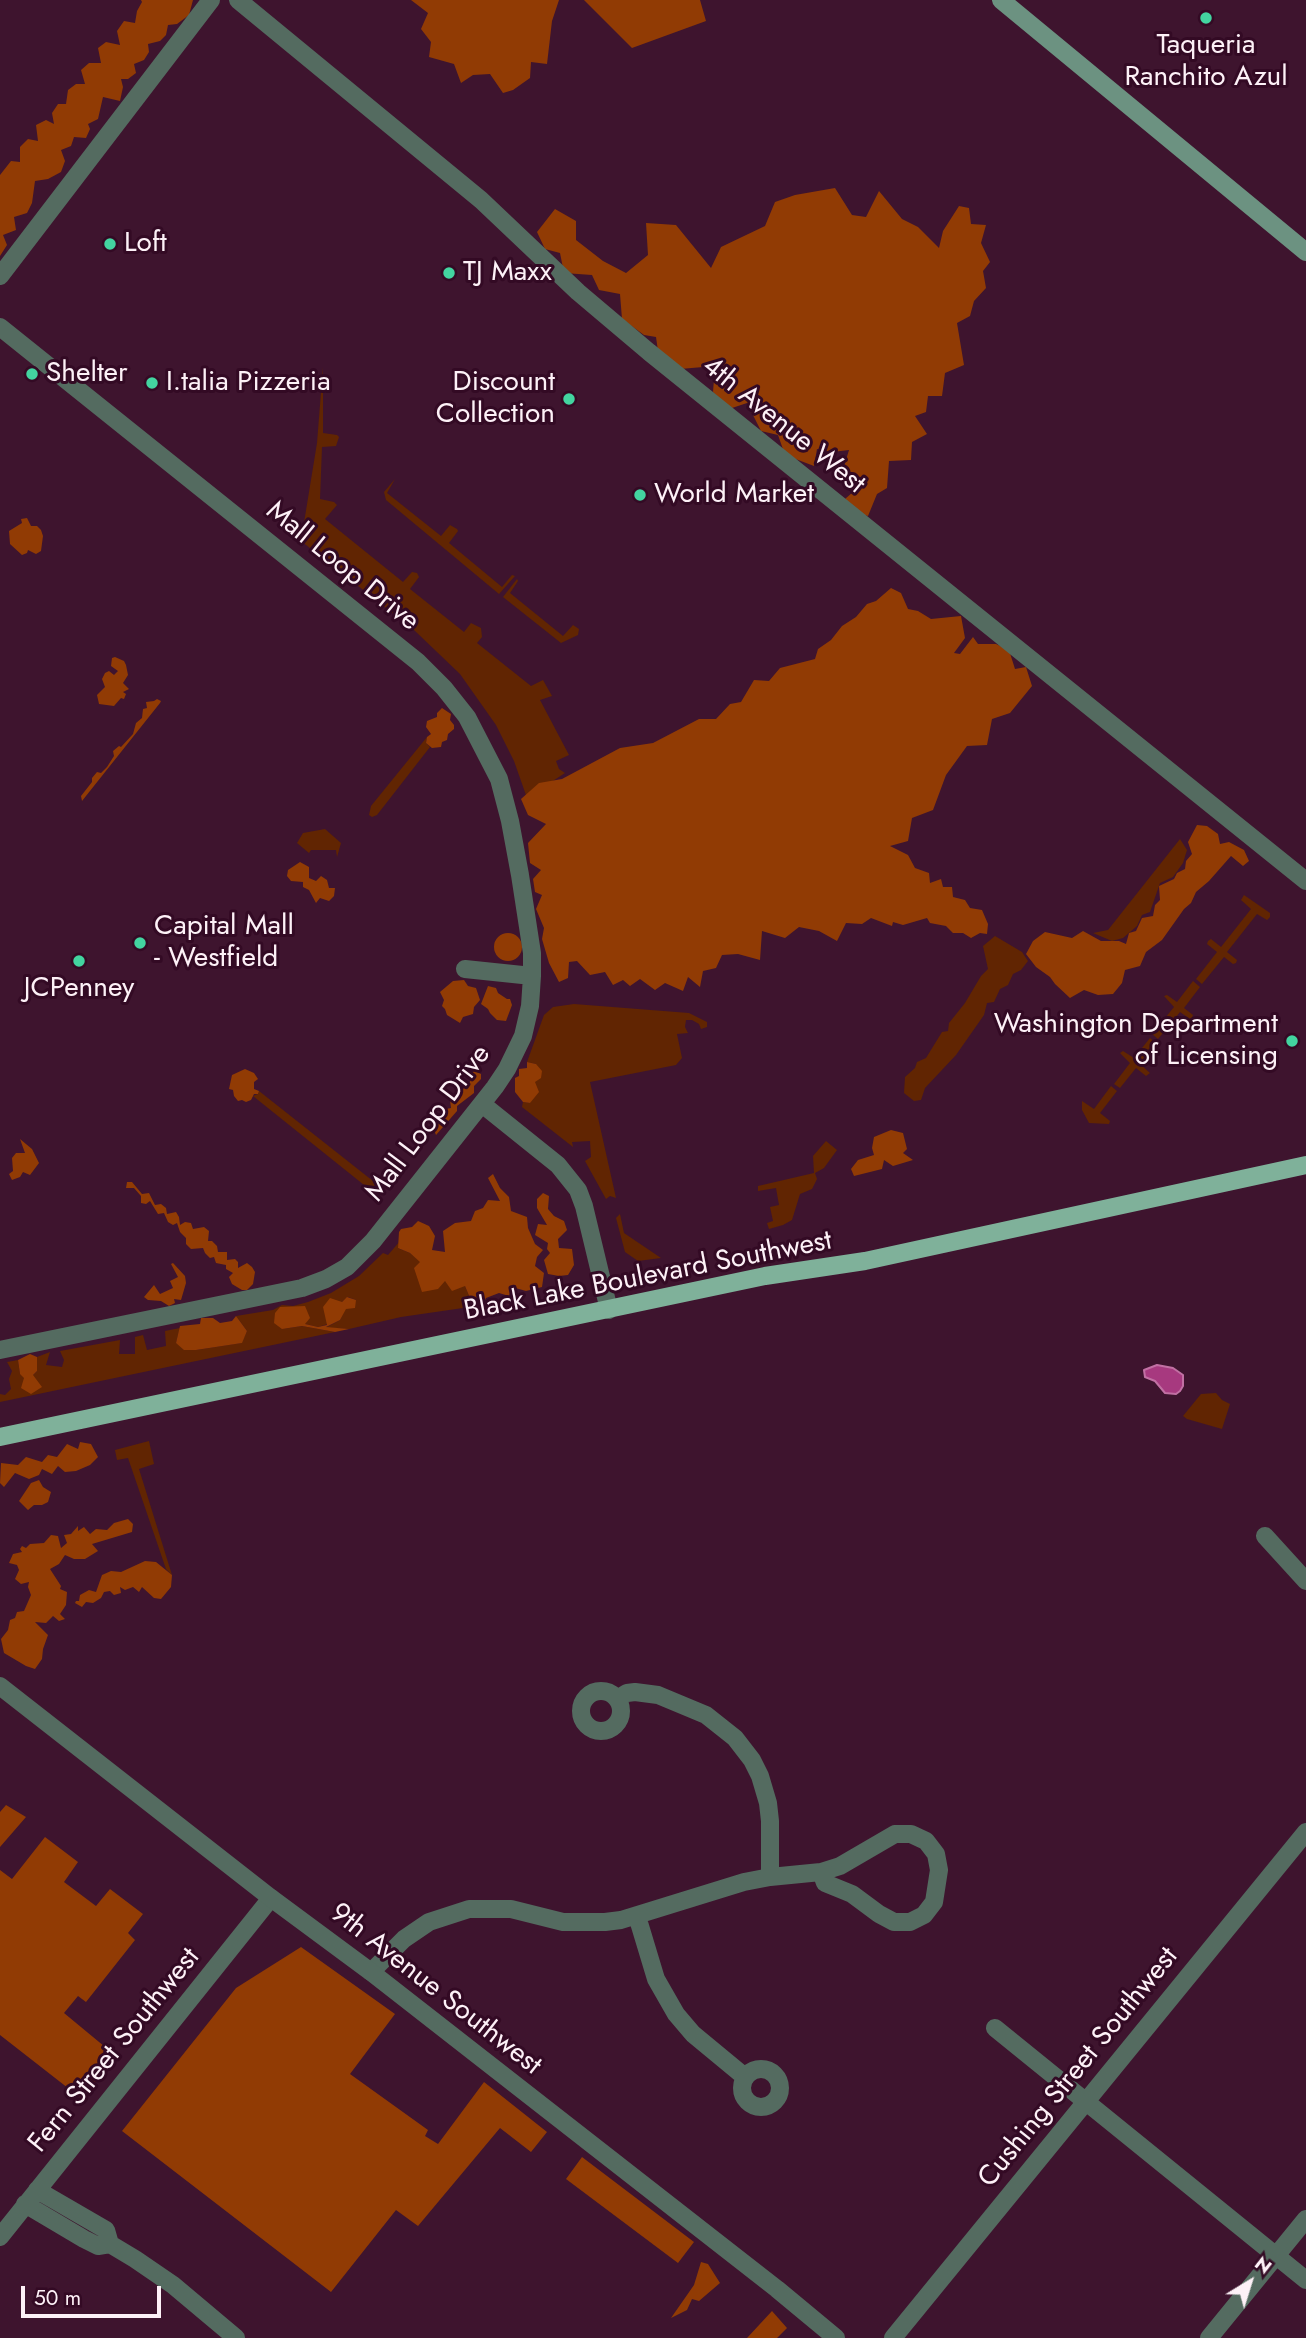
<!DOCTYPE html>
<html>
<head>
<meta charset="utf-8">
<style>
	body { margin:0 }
	#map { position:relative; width:1306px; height:2338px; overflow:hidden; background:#3e142e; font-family:Jost,sans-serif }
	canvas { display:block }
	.north { position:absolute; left:1215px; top:2247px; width:70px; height:70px; -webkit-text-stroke:5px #330a24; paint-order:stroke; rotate:38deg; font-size:19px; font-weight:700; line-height:28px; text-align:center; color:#fdf1f7 }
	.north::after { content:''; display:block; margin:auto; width:24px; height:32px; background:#fdf1f7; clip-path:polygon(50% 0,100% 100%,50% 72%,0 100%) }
	.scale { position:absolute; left:21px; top:2286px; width:140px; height:32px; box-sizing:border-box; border:4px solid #fdf1f7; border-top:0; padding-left:9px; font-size:21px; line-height:24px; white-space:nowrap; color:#fdf1f7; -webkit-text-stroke:5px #330a24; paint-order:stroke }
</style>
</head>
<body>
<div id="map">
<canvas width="1306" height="2338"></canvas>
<div class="north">N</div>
<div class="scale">50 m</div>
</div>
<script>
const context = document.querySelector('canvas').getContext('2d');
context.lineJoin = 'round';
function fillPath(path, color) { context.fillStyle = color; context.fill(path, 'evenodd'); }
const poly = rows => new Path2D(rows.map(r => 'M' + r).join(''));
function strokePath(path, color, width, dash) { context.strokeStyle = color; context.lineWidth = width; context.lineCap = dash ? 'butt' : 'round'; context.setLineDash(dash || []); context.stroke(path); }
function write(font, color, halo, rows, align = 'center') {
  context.font = font + ' Jost,sans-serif'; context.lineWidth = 6; context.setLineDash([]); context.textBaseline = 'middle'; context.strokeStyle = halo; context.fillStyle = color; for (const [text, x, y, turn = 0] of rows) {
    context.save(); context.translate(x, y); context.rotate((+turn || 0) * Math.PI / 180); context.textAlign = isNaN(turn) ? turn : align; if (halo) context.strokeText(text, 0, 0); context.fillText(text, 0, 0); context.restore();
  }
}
fillPath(poly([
	[323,367,323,433,337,435,339,437,336,446,322,447,320,499,334,502,337,505,325,519,403,582,412,572,417,573,419,577,410,589,464,632,471,623,481,628,482,637,477,643,531,686,543,680,552,696,540,700,569,755,556,761,559,769,565,773,527,798,514,761,496,725,460,674,414,630,301,541,317,443],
	[395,479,387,493,441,536,450,525,457,529,458,531,449,543,502,587,512,575,515,576,499,594,386,500,384,492],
	[517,579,518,581,510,593,563,636,573,625,579,629,578,635,561,643,503,597],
	[427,737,426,743,430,747,377,815,372,817,369,815,371,806],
	[325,829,341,843,337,857,336,850,311,850,309,853,297,843,303,833],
	[1180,839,1187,850,1183,863,1173,877,1160,883,1150,912,1142,915,1137,926,1123,938,1112,941,1093,933,1108,930],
	[1244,895,1270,913,1270,917,1267,920,1257,914,1227,952,1237,960,1236,963,1233,964,1224,957,1202,984,1196,979,1217,952,1207,944,1208,941,1211,939,1221,947,1251,909,1241,900],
	[995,936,1022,952,1028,961,1021,970,1013,974,1008,985,1000,989,994,1002,987,1003,984,1015,956,1055,925,1088,921,1100,914,1101,904,1093,905,1077,915,1068,917,1062,926,1058,942,1032,948,1031,949,1023,965,1003,981,976,988,969,983,946],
	[1193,981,1200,987,1184,1008,1193,1015,1192,1018,1190,1019,1180,1012,1158,1039,1152,1034,1174,1007,1164,996,1167,995,1177,1002],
	[574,1004,689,1013,707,1022,707,1027,701,1029,699,1024,692,1020,686,1020,685,1027,688,1033,677,1034,682,1058,676,1065,590,1082,616,1198,610,1196,606,1199,585,1161,591,1157,590,1141,572,1142,573,1147,522,1107,523,1102,530,1103,536,1064,527,1062,544,1015,553,1007],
	[1150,1038,1156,1043,1140,1064,1150,1073,1146,1076,1136,1068,1120,1088,1114,1084,1130,1063,1120,1053,1123,1051,1134,1058],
	[1111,1086,1117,1091,1100,1113,1110,1121,1109,1124,1089,1123,1082,1110,1082,1101,1094,1109],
	[259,1091,378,1185,369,1189,253,1096,258,1094],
	[826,1141,837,1150,824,1168,815,1173,817,1179,812,1189,800,1194,792,1220,783,1225,769,1229,767,1223,773,1221,770,1207,779,1205,776,1188,758,1191,758,1186,814,1173,813,1156],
	[620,1214,624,1233,661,1258,638,1261,625,1252,616,1218],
	[400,1241,398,1248,410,1253,445,1281,465,1286,470,1298,477,1302,463,1308,401,1317,349,1329,325,1328,340,1320,345,1309,356,1300,348,1297,342,1302,328,1324,318,1327,305,1324,282,1329,302,1326,335,1332,0,1402,0,1394,5,1395,11,1389,9,1379,12,1371,7,1362,18,1360,20,1374,33,1375,37,1371,37,1357,50,1352,46,1365,62,1367,64,1360,60,1351,120,1340,119,1354,135,1354,135,1337,143,1335,147,1350,166,1346,165,1331,180,1328,176,1343,196,1350,241,1343,247,1331,236,1316,273,1310,282,1305,293,1306,308,1302,331,1293,359,1276,383,1253,388,1255],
	[1216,1393,1222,1400,1230,1404,1222,1429,1187,1419,1183,1416,1201,1394],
	[149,1441,154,1464,139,1469,172,1575,166,1569,128,1458,117,1460,115,1450]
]), '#612502');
fillPath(poly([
	[141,0,193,0,189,15,177,24,168,25,166,35,160,41,148,44,149,52,144,60,134,64,136,73,128,79,121,79,123,87,120,101,103,97,98,119,88,124,90,129,86,138,74,137,71,146,61,150,65,161,61,172,48,179,35,181,32,203,27,213,14,217,16,230,3,235,7,245,0,256,0,175,11,161,20,162,20,147,28,139,38,141,36,125,46,120,54,124,52,113,58,104,66,104,68,90,76,84,85,84,81,70,89,63,101,63,98,48,106,42,120,45,117,31,124,21,135,23,137,11,142,2],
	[411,0,559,0,552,21,547,64,531,62,530,78,513,90,503,93,490,74,473,75,461,83,454,64,429,57,431,42,421,29,428,13],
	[584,0,700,0,706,21,632,48],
	[835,188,852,215,866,217,879,191,902,219,918,227,939,248,943,231,959,206,969,208,971,224,986,225,981,243,990,262,983,271,986,288,974,301,970,316,957,323,964,365,945,373,942,396,928,396,926,412,915,416,927,434,912,442,911,460,889,461,887,488,877,494,868,516,853,512,845,499,861,485,840,480,849,450,832,452,817,449,814,466,785,455,778,435,761,431,747,403,729,409,713,392,715,366,680,369,658,351,656,337,644,335,622,319,620,294,599,290,592,275,564,273,560,253,545,249,537,232,555,209,576,221,576,240,603,261,626,273,648,255,646,223,676,225,711,268,721,247,765,226,775,202,795,195],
	[27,518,31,526,37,526,41,530,43,536,41,551,36,554,28,550,27,553,22,555,10,544,9,531,22,523,21,519],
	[891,588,901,593,908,609,918,611,931,619,961,616,965,638,954,653,960,654,973,637,978,644,996,644,1009,650,1015,669,1026,667,1032,686,1010,713,992,719,987,745,967,746,946,775,933,810,912,818,908,841,890,846,908,855,915,868,929,873,930,883,941,879,943,887,952,887,953,897,965,900,970,908,982,910,988,924,987,934,980,933,971,938,963,933,953,933,946,926,930,923,927,918,903,925,893,922,892,926,871,918,862,924,846,923,837,941,819,931,799,927,785,938,762,931,760,960,738,954,722,955,716,968,703,971,700,987,688,977,683,991,665,983,655,990,640,979,630,986,623,980,613,985,605,972,590,975,577,961,569,962,568,978,559,982,549,963,542,939,544,928,536,909,542,895,535,892,533,879,541,870,530,863,528,843,546,824,528,815,521,799,539,783,562,779,620,748,653,743,699,719,716,719,730,704,741,702,754,680,769,681,780,668,815,659,818,649,831,640,842,626,856,617,867,604,876,601],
	[115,657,124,661,126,665,128,675,123,683,129,689,123,692,126,694,124,699,121,698,114,706,99,704,97,695,105,687,102,679,105,673,109,671,114,675,118,671,111,666,112,658],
	[157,699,161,701,160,703,82,801,81,796,92,782,92,778,97,772,101,773,107,767,114,756,113,751,119,746,121,747,133,734,136,723,142,718,143,709,147,708,146,702,154,701],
	[442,708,451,714,450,720,454,725,454,729,448,734,447,740,442,742,441,747,432,748,426,743,427,737,431,734,426,727,427,721,437,717,437,713],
	[1197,825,1207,826,1218,834,1220,844,1229,842,1244,850,1249,861,1243,866,1231,856,1209,881,1196,892,1191,903,1184,909,1162,940,1146,952,1140,966,1125,970,1122,983,1113,994,1098,995,1084,990,1070,998,1055,984,1050,977,1036,967,1026,954,1033,941,1045,932,1072,938,1083,931,1101,941,1119,941,1126,944,1129,933,1136,931,1142,918,1153,916,1155,905,1160,900,1159,886,1174,879,1177,873,1185,869,1186,861,1192,854,1188,842],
	[300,862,309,867,309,878,316,881,321,876,327,880,329,888,335,888,334,896,329,901,320,898,316,903,309,890,303,887,303,882,291,881,287,876,288,870],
	'494 947a14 14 0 1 1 28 0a14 14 0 1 1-28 0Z',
	[464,980,468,986,476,988,480,1000,474,1007,473,1014,463,1017,460,1023,447,1015,445,1009,442,1006,444,1000,440,992,453,981],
	[488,986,496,988,498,993,507,999,510,999,512,1005,506,1021,497,1020,490,1013,488,1009,481,1004],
	[527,1062,536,1064,542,1071,541,1078,535,1082,539,1092,530,1103,523,1102,515,1092,515,1078,519,1076,519,1069,527,1068],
	[245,1069,254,1073,258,1079,254,1082,254,1089,259,1091,258,1094,254,1094,251,1100,246,1102,242,1100,238,1101,234,1096,233,1090,229,1089,232,1075],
	[474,1071,481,1074,481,1079,474,1086,474,1093,457,1106,457,1111,436,1135,433,1127,435,1122,441,1120,446,1109,451,1108,450,1100,462,1094,461,1091,470,1082,471,1074],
	[891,1130,903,1133,907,1149,903,1153,913,1160,893,1166,884,1160,882,1169,854,1176,851,1169,858,1160,874,1155,872,1148,874,1137],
	[20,1139,32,1149,39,1163,30,1175,23,1172,20,1177,12,1180,9,1174,13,1171,12,1158,16,1153,25,1153],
	[493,1174,500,1188,509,1197,511,1211,527,1217,528,1228,535,1244,543,1250,537,1257,535,1266,544,1273,542,1287,526,1291,512,1287,509,1296,499,1293,486,1298,483,1305,470,1298,465,1286,452,1291,445,1281,438,1289,422,1292,414,1268,420,1262,410,1253,398,1248,399,1232,401,1229,412,1227,418,1221,429,1226,435,1236,432,1250,445,1252,443,1231,455,1223,471,1221,475,1211,483,1208,488,1200,500,1201,488,1178],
	[127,1182,132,1182,142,1194,149,1193,155,1205,161,1204,166,1208,167,1214,176,1212,179,1217,180,1225,185,1222,191,1223,193,1229,204,1227,209,1231,208,1241,212,1241,217,1246,218,1252,227,1252,227,1260,235,1259,238,1262,238,1268,247,1263,252,1267,255,1272,253,1284,247,1290,242,1290,232,1284,229,1277,233,1273,226,1269,226,1265,216,1263,214,1257,210,1258,205,1253,203,1248,191,1249,186,1244,186,1238,180,1232,177,1223,173,1225,168,1222,164,1213,158,1214,150,1201,146,1204,141,1203,141,1196,134,1188,126,1188],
	[543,1193,549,1196,548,1209,554,1216,564,1221,567,1230,558,1239,559,1248,572,1249,574,1265,568,1275,559,1276,548,1274,544,1260,550,1253,547,1249,548,1243,535,1235,538,1224,547,1225,537,1208,537,1199],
	[173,1263,185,1276,186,1283,181,1300,174,1299,175,1303,169,1306,161,1301,148,1300,144,1297,154,1285,160,1294,173,1288,170,1281,178,1277,171,1264],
	[347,1297,356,1300,355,1308,346,1309,340,1320,326,1327,349,1329,335,1332,302,1326,282,1329,274,1323,275,1313,280,1307,305,1306,310,1318,305,1324,318,1327,327,1325,323,1307,330,1298,342,1302],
	[236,1316,247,1331,242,1343,196,1350,184,1350,176,1343,180,1326,200,1324,201,1318,213,1318,220,1323,232,1321],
	[30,1354,37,1357,37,1371,33,1375,42,1387,31,1394,21,1388,24,1378,20,1374,18,1360],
	[80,1442,91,1444,98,1457,90,1465,76,1471,65,1472,58,1466,52,1474,42,1469,39,1475,29,1479,15,1473,4,1487,0,1483,1,1463,18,1465,26,1457,42,1462,48,1455,57,1457,67,1444,78,1449],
	[39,1480,43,1487,51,1492,48,1502,42,1505,34,1505,28,1510,19,1501,31,1483],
	[128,1519,133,1524,132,1532,92,1544,98,1551,85,1559,74,1559,65,1555,59,1564,50,1569,61,1586,60,1589,67,1592,66,1605,60,1614,65,1619,59,1621,53,1616,46,1623,35,1622,48,1635,43,1649,42,1659,35,1669,26,1666,4,1653,1,1639,8,1630,10,1620,15,1618,17,1612,24,1611,31,1595,28,1587,29,1582,21,1584,15,1579,19,1570,17,1565,9,1563,13,1554,22,1552,20,1549,22,1546,26,1548,30,1544,44,1543,51,1535,58,1536,61,1548,67,1543,64,1535,71,1534,78,1526,78,1531,84,1527,90,1534,96,1529,107,1530,114,1523],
	[145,1561,156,1562,172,1575,171,1587,161,1599,154,1598,142,1587,139,1592,133,1587,125,1590,120,1587,121,1593,114,1595,110,1591,104,1592,101,1598,93,1603,86,1602,82,1607,75,1603,76,1601,79,1601,80,1595,89,1590,96,1592,102,1575,111,1571,121,1572],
	[6,1805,26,1817,0,1847,0,1812],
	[45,1837,78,1862,64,1882,96,1906,110,1889,143,1914,128,1933,135,1940,86,2002,78,1996,64,2013,116,2056,82,2099,0,2035,0,1870,12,1879],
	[301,1947,395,2014,350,2074,428,2130,425,2136,438,2144,484,2082,547,2132,531,2152,500,2128,418,2226,396,2210,331,2292,122,2131,236,1988],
	[582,2157,694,2242,678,2263,566,2179],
	[701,2262,708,2264,720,2283,699,2301,692,2299,687,2310,671,2318,694,2285],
	[772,2311,787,2328,777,2338,747,2338]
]), '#913b04');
const water = poly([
	[1157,1365,1173,1368,1183,1375,1183,1386,1180,1391,1176,1394,1165,1393,1155,1381,1145,1377,1144,1370,1157,1365]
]);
fillPath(water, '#a7397f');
strokePath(water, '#c170a3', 2);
strokePath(poly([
	[0,276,211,0],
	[0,327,418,662,444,688,467,717,499,779,510,821,520,875,532,953,532,976,530,1006,523,1036,507,1069,495,1087,373,1241,347,1267,326,1279,302,1288,0,1350],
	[465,969,532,976],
	[482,1104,558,1165,578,1190,584,1206,609,1310],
	[1265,1536,1306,1581],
	'581 1711a20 20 0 1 1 40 0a20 20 0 1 1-40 0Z',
	[617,1699,627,1693,635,1692,658,1695,706,1715,735,1738,752,1760,760,1776,768,1803,770,1821,770,1877],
	[895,1834,911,1834,926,1841,936,1854,939,1870,934,1902,924,1915,910,1922,894,1922,879,1914,852,1894,825,1883,821,1872,840,1866,895,1834],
	[637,1916,656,1979,676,2014,693,2034,745,2077],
	[371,1972,404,1939,429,1922,469,1909,511,1909,563,1922,605,1922,621,1920,744,1882,770,1877,821,1872],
	[995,2028,1306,2280],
	'742 2088a19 19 0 1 1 38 0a19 19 0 1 1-38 0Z',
	[37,2190,106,2230,110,2244],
	[25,2204,84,2239,98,2246,110,2244,135,2259,173,2285,236,2338],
	[0,2237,271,1898],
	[893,2338,1306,1832],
	[1209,2338,1306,2219]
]), '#546b60', 18);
strokePath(poly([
	[238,0,481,200,578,292,649,352,1306,881],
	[0,1686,271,1898,371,1972,777,2289,836,2338]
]), '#546b60', 18);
strokePath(poly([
	[1001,0,1306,252]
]), '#6c9281', 18);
strokePath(poly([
	[0,1437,765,1276,865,1261,1306,1165]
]), '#7fb19a', 18);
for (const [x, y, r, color] of [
	[1206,18,7,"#43d4a0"],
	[110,244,7,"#43d4a0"],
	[449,273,7,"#43d4a0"],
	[32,374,7,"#43d4a0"],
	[152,383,7,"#43d4a0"],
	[569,399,7,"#43d4a0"],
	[640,495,7,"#43d4a0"],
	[140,943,7,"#43d4a0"],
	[79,961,7,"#43d4a0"],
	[1292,1041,7,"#43d4a0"]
]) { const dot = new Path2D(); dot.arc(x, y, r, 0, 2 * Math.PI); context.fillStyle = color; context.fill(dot); strokePath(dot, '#330a24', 2.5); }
write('28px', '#fdf1f7', '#330a24', [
	["Taqueria",1206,46,"center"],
	["Ranchito Azul",1206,78,"center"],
	["Loft",124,244],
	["TJ Maxx",463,273],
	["Shelter",46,374],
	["I.talia Pizzeria",166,383],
	["Discount",555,383,"right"],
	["Collection",555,415,"right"],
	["World Market",654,495],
	["Capital Mall",154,927],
	["- Westfield",154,959],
	["JCPenney",79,989,"center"],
	["Washington Department",1278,1025,"right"],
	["of Licensing",1278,1057,"right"]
], 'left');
write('28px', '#fdf1f7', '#330a24', [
	["4th Avenue West",783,426,39],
	["Mall Loop Drive",342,567,39],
	["Mall Loop Drive",429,1124,-53],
	["Black Lake Boulevard Southwest",648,1277,-11],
	["9th Avenue Southwest",435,1990,38],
	["Fern Street Southwest",115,2051,-51],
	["Cushing Street Southwest",1079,2068,-51]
]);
</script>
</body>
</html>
